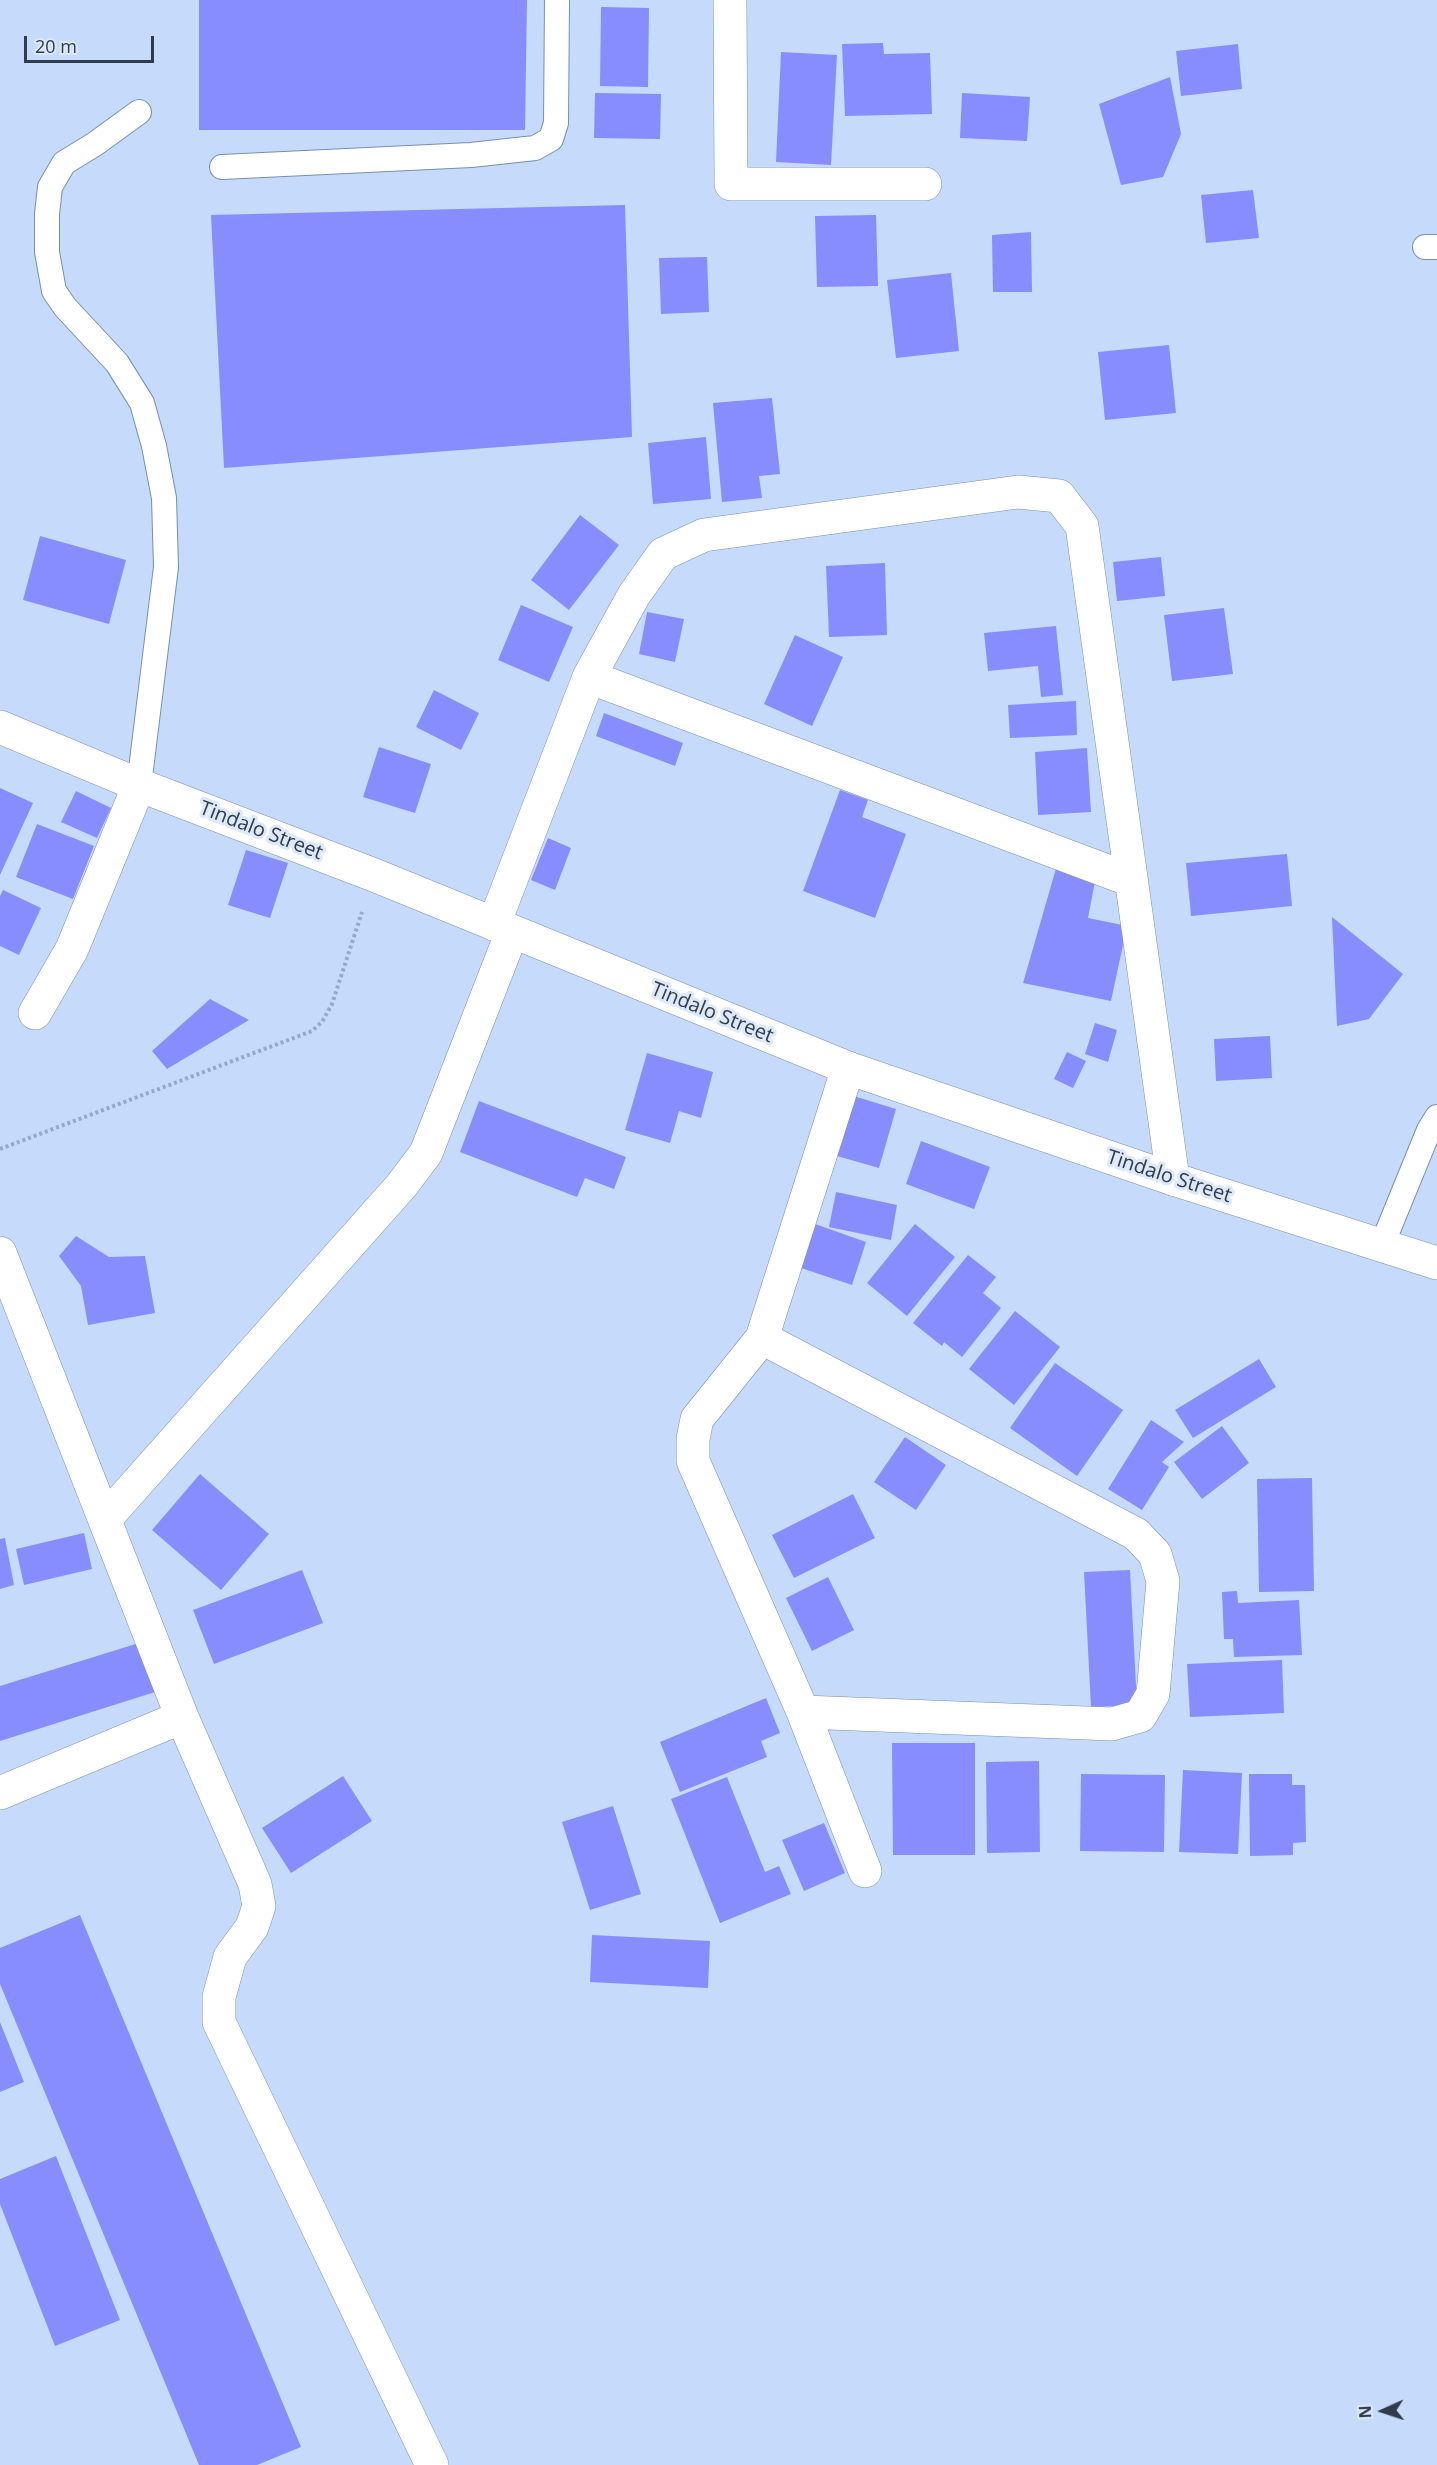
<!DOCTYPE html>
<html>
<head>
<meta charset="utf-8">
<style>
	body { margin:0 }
	#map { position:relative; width:1437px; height:2465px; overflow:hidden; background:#c6dbfc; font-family:"Open Sans",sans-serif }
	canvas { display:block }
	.north { position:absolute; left:1353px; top:2381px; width:60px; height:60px; -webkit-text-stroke:4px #dde8f8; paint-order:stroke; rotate:267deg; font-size:16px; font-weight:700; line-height:24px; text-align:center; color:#303b4b }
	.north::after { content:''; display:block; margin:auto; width:21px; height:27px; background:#303b4b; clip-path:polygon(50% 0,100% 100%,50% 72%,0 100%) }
	.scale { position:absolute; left:24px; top:36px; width:130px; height:27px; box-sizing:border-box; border:3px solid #303b4b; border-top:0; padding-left:8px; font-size:18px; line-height:21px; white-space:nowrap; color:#303b4b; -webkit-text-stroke:4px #dde8f8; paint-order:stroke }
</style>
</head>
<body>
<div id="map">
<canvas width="1437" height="2465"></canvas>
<div class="north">N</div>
<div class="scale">20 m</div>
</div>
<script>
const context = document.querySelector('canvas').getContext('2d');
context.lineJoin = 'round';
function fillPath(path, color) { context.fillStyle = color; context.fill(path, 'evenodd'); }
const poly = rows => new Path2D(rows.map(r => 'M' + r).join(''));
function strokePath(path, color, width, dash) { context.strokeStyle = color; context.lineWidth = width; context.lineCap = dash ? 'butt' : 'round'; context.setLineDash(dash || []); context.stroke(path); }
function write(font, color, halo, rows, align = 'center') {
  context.font = font + ' "Open Sans",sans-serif'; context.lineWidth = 6; context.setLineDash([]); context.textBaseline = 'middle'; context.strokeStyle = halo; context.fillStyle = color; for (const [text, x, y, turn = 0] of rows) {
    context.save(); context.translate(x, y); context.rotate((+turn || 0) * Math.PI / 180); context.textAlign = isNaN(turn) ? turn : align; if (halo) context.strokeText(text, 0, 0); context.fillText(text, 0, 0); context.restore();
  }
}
fillPath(poly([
	[199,0,527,0,525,130,199,130],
	[601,7,649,8,648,87,600,86],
	[883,43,884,54,930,53,932,114,845,116,842,44],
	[1238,44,1242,89,1181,96,1176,51],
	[781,52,837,55,831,165,776,162],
	[1170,77,1181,134,1163,177,1121,185,1099,104],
	[595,93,661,94,660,139,594,138],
	[962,93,1030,97,1027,141,960,138],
	[1253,190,1259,238,1206,243,1201,195],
	[625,205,632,437,224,468,211,215],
	[876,215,878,286,817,287,815,216],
	[1031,232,1032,292,993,292,992,235],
	[707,257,709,312,661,314,659,258],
	[951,273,959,351,896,358,887,280],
	[1169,345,1176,413,1105,420,1098,352],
	[772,398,780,474,759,476,762,498,722,502,713,403],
	[706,437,711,499,653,504,648,443],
	[580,515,619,545,569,610,531,580],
	[40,536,126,560,109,624,23,600],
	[1161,557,1165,596,1117,601,1113,562],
	[885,563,887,635,829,637,826,566],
	[521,605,573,627,549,682,498,660],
	[1224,608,1233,674,1172,681,1164,615],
	[647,612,684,619,675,662,639,654],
	[1056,626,1063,695,1041,697,1038,666,988,671,984,633],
	[795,635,843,657,812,726,764,704],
	[434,690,479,713,461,750,416,727],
	[1076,701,1077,735,1010,738,1008,705],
	[604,713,683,743,675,766,596,736],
	[379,747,431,764,415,813,363,797],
	[1087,748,1091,812,1038,815,1035,752],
	[0,788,33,803,0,875],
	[840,790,868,800,862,817,906,834,875,918,803,891],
	[76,791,111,808,97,838,61,822],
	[37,824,94,846,73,899,16,877],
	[548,838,571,848,555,890,531,880],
	[246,850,288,863,270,918,228,905],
	[1287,854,1292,906,1191,916,1186,863],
	[1057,865,1096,876,1088,918,1127,926,1111,1001,1023,983],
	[3,890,41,908,19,955,0,946,0,896],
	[1332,917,1403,974,1369,1019,1337,1026],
	[210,999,249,1020,167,1069,152,1051],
	[1095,1023,1117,1030,1108,1062,1085,1054],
	[1270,1036,1272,1078,1216,1081,1214,1039],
	[1067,1052,1086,1061,1073,1088,1054,1079],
	[647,1053,713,1072,701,1118,679,1111,670,1143,625,1130],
	[847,1094,896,1109,879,1168,830,1154],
	[479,1101,626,1157,614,1189,585,1178,577,1197,460,1152],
	[921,1141,990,1167,974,1209,906,1184],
	[836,1192,897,1205,891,1240,829,1227],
	[815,1224,866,1242,852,1285,801,1268],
	[915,1224,955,1257,907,1316,867,1283],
	[76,1236,109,1257,145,1256,155,1313,88,1325,81,1286,59,1256],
	[968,1255,996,1277,983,1293,1001,1308,962,1357,944,1342,942,1346,913,1323],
	[1015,1311,1060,1347,1014,1405,969,1369],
	[1259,1359,1276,1387,1193,1438,1175,1410],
	[1055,1363,1123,1410,1077,1476,1010,1428],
	[1151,1420,1184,1442,1162,1462,1169,1467,1142,1510,1108,1489],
	[1222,1426,1249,1463,1202,1499,1174,1462],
	[905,1437,946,1465,916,1510,874,1482],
	[200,1474,269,1534,221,1590,152,1530],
	[1312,1478,1314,1591,1259,1592,1257,1479],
	[853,1494,875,1538,794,1578,772,1535],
	[84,1533,92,1569,24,1585,16,1549],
	[5,1538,14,1585,0,1589,0,1539],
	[302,1570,323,1623,214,1664,193,1610],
	[1130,1570,1137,1705,1091,1707,1084,1572],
	[828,1577,854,1630,812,1651,786,1598],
	[1237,1591,1238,1603,1299,1600,1302,1655,1234,1657,1233,1639,1224,1639,1222,1592],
	[139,1643,155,1692,0,1741,0,1686],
	[1282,1660,1284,1713,1190,1717,1187,1664],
	[766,1698,780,1733,761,1741,767,1757,680,1792,660,1742],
	[892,1743,975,1743,975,1855,893,1855],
	[1039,1761,1040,1852,987,1853,986,1762],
	[1183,1770,1242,1773,1238,1854,1179,1852],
	[1081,1774,1165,1775,1164,1852,1080,1851],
	[1249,1774,1292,1774,1292,1785,1305,1785,1306,1842,1293,1843,1293,1855,1250,1856],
	[343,1776,372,1821,291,1873,262,1828],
	[727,1777,765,1872,779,1866,791,1894,720,1923,671,1799],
	[613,1806,641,1894,590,1910,562,1822],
	[824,1823,845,1873,804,1891,782,1840],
	[80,1915,301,2447,257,2465,199,2465,0,1984,0,1948],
	[592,1935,710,1941,708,1988,590,1982],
	[0,2022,24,2082,0,2092],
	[56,2156,120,2320,55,2346,0,2204,0,2179]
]), '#878cfe');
const service = poly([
	[222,167,471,155,535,148,551,139,556,123,557,0],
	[1425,247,1437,247],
	[139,785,166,567,164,498,154,446,142,403,117,363,65,307,54,291,47,252,47,214,50,187,64,163,95,144,139,112],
	[1382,1245,1429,1130,1437,1117]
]);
const minor = poly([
	[730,0,731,184,925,184],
	[589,677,1131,880],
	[494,924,589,677,634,595,663,554,704,535,1018,492,1059,496,1082,526,1173,1179],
	[35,1013,72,949,139,785],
	[848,1068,762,1338,697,1419,693,1439,693,1461,803,1712,865,1871],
	[0,1253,182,1717,255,1884,259,1906,252,1927,230,1957,219,1997,219,2022,432,2465],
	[762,1338,1136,1534,1155,1554,1163,1581,1153,1694,1140,1716,1112,1724,803,1712],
	[106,1518,402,1185,426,1153,512,932],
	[0,1793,182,1717]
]);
const secondary = poly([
	[0,727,139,785,374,875,848,1068,1173,1179,1437,1263]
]);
strokePath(service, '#768fb4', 26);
strokePath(minor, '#768fb4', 34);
strokePath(secondary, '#768fb4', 34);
strokePath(poly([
	[0,1149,312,1031,322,1022,332,1004,362,912]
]), '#96a8c4', 4, [3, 3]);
strokePath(service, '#fff', 24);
strokePath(minor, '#fff', 33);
strokePath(secondary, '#fff', 33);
write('20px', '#303b4b', '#dde8f8', [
	["Tindalo Street",261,831,21],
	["Tindalo Street",712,1013,22],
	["Tindalo Street",1169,1177,18]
]);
</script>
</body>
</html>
